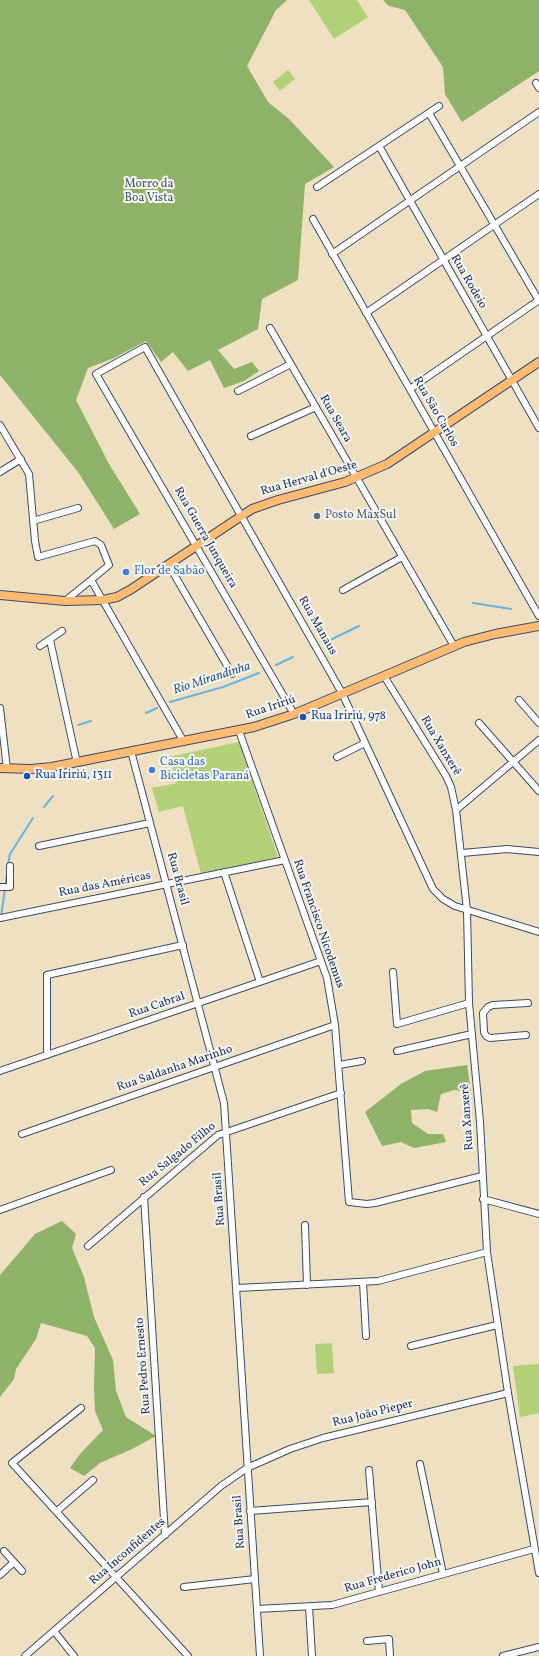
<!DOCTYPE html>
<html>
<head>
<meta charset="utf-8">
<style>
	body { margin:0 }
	canvas { display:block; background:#efe0c1 }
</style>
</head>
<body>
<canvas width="539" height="1656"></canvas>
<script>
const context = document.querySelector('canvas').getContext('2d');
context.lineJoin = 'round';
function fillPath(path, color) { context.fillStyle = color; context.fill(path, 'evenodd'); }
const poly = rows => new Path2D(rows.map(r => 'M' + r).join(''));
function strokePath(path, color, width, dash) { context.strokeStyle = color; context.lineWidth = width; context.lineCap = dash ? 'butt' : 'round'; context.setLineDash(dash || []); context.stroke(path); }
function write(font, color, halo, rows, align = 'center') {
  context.font = font + ' Vollkorn,serif'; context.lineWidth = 4; context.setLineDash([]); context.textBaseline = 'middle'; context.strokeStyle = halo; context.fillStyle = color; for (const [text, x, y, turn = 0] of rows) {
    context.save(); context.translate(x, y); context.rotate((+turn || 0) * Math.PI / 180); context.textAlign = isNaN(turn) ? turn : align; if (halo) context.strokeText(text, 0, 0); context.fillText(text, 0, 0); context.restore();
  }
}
fillPath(poly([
	[309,0,357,0,368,17,334,39],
	[288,70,295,79,280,91,273,82],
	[239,742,278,857,201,874,183,806,159,812,152,788,177,783,169,757],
	[332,1343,334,1373,317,1374,315,1344],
	[539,1364,539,1413,520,1417,513,1366]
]), '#b2d077');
fillPath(poly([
	[0,0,287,0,276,10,247,66,268,102,289,119,334,167,305,184,298,280,262,299,258,329,218,350,234,369,252,362,259,371,244,381,224,388,210,360,188,371,173,352,161,362,146,341,114,358,88,368,76,400,109,464,140,514,114,529,78,472,0,375],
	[383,0,539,0,539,71,462,122,445,94,443,67,405,10,389,6],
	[467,1065,471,1092,454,1090,441,1094,437,1112,428,1109,411,1110,412,1123,428,1134,443,1134,446,1142,414,1148,401,1142,382,1146,365,1112,401,1084,425,1071],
	[62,1221,76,1234,72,1248,84,1277,94,1317,113,1360,116,1391,126,1417,156,1436,132,1449,100,1463,84,1476,70,1468,80,1454,103,1430,95,1411,94,1387,95,1348,87,1336,41,1323,36,1339,16,1369,14,1379,0,1397,0,1275,35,1234]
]), '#8db268');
strokePath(poly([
	[473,603,511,609],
	[326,642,359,626],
	[276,665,293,657],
	[170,702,223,687,259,673],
	[146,713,157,708],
	[78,725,91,721],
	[44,807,53,796],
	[8,865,10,854,33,818],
	[1,917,7,874]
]), '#66b6e1', 2);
const minor = poly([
	[536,83,539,88],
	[429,113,539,301],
	[379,146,539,428],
	[317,187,439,106],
	[313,219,539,616],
	[332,254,539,112],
	[366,313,539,194],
	[270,328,454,646],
	[410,389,539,300],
	[238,391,291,364],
	[0,425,29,474,35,541,38,557,95,541,101,545,109,565,91,580,184,742],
	[251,436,316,407],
	[0,472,21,459],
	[33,521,78,508],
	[168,564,232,674],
	[343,590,402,557],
	[65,601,91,580],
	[50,640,77,763],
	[40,646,62,631],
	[384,676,446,776,451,787,456,810,467,910,469,1003,480,1122,487,1252,508,1393,539,1573],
	[519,700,539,723],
	[0,708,7,769],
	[294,714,96,374,145,347,342,693,433,889,443,899,455,906,539,932],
	[479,723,539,791],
	[239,731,327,978,335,1025,349,1202,367,1204,375,1203,482,1176],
	[131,751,224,1103,260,1656],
	[337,757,365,743],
	[456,810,539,740],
	[39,846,150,823],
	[462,853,507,849,539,852],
	[224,872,260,982],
	[0,887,10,887,10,866],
	[0,918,285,860],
	[393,972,397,1024,469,1003],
	[526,1035,490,1038,486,1036,484,1032,483,1013,488,1007,493,1005,528,1003],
	[397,1051,472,1034],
	[47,1055,47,975,183,945],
	[339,1065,362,1061],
	[0,1071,321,961],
	[22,1134,335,1025],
	[144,1197,165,1535],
	[483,1199,539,1214],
	[0,1210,111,1170],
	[305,1225,307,1285],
	[88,1246,218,1135,341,1093],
	[363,1282,366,1336],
	[237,1288,378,1281,487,1252],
	[411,1346,497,1325],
	[81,1408,12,1463,188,1656],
	[420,1464,443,1574],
	[369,1470,379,1592],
	[57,1511,93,1480],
	[250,1511,372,1502],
	[4,1551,22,1571],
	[0,1575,14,1562],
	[184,1587,255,1579],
	[309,1607,312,1656],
	[257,1609,332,1605,534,1549],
	[54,1631,74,1656],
	[367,1641,389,1639,390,1656],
	[25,1656,221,1486,247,1468,290,1449,323,1438,508,1393],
	[503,1656,539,1647]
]);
const major = poly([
	[0,595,65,601,103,600,117,597,130,590,252,509,278,500,345,482,387,464,539,362],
	[0,768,31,769,52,767,254,727,294,714,464,642,495,634,539,626]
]);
strokePath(minor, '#3b4a6d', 8);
strokePath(major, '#3b4a6d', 10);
strokePath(minor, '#fff', 6);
strokePath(major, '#febb71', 8);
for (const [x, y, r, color] of [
	[317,516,4,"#5c6f8a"],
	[126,572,4,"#3f7fe0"],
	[303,717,4,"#1a4fb4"],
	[152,770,4,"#3f7fe0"],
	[27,776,4,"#1a4fb4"]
]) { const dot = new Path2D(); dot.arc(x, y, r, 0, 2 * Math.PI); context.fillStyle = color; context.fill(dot); strokePath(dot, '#f6f6f2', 1.5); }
write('12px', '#415764', '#f6f6f2', [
	["Morro da",149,185],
	["Boa Vista",149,199]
]);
write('12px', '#1b2f5e', '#f6f6f2', [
	["Rua Rodeio",468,282,60],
	["Rua São Carlos",435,412,60],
	["Rua Seara",335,419,60],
	["Rua Herval d'Oeste",309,479,-16],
	["Rua Guerra Junqueira",205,538,60],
	["Rua Manaus",317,626,60],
	["Rua Iririú",271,708,-19],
	["Rua Xanxerê",440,746,59],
	["Rua Brasil",177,879,75],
	["Rua das Américas",105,885,-11],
	["Rua Francisco Nicodemus",318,924,71],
	["Rua Cabral",157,1006,-19],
	["Rua Saldanha Marinho",175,1069,-19],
	["Rua Xanxerê",468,1117,-94],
	["Rua Salgado Filho",178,1155,-39],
	["Rua Brasil",220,1199,-94],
	["Rua Pedro Ernesto",144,1366,-94],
	["Rua João Pieper",373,1414,-14],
	["Rua Brasil",240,1522,-94],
	["Rua Inconfidentes",128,1552,-41],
	["Rua Frederico John",393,1576,-16]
]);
write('12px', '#4e5e75', '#f6f6f2', [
	["Posto MaxSul",325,516]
], 'left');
write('12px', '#366cbe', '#f6f6f2', [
	["Flor de Sabão",134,572],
	["Casa das",160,763],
	["Bicicletas Paraná",160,777]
], 'left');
write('12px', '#164399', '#f6f6f2', [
	["Rua Iririú, 978",311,717],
	["Rua Iririú, 1311",35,776]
], 'left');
write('italic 13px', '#325885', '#f6f6f2', [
	["Rio Mirandinha",212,679,-18]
]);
</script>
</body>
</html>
